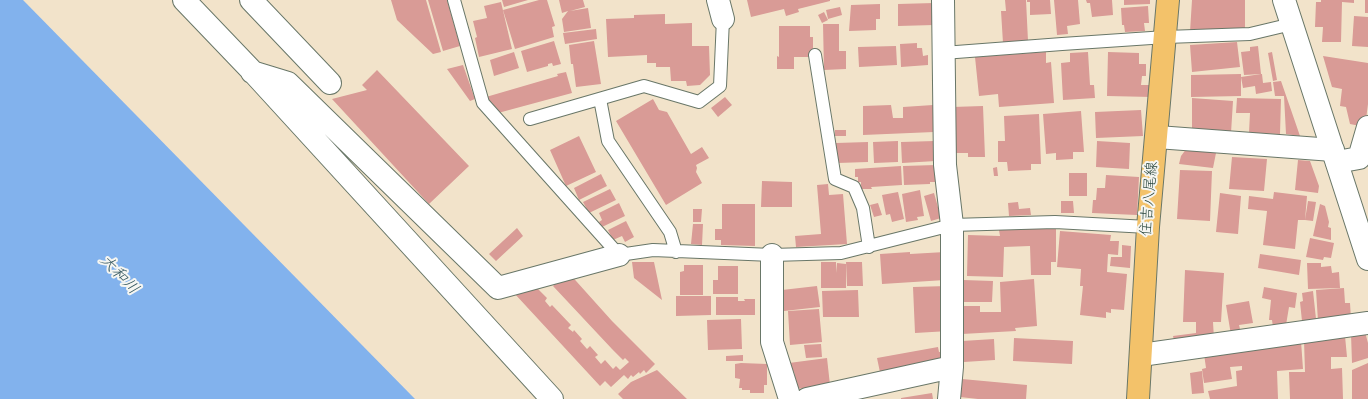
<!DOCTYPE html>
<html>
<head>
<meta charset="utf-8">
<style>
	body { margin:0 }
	canvas { display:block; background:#f2e3ca }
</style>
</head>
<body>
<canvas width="1368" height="399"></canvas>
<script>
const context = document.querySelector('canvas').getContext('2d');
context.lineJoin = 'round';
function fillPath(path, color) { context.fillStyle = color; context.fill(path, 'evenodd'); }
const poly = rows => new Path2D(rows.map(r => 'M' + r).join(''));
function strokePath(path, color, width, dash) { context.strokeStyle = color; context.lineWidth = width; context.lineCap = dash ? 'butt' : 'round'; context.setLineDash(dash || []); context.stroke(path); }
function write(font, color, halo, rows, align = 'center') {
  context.font = font + ' "Gochi Hand","Klee One",sans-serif'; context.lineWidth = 4; context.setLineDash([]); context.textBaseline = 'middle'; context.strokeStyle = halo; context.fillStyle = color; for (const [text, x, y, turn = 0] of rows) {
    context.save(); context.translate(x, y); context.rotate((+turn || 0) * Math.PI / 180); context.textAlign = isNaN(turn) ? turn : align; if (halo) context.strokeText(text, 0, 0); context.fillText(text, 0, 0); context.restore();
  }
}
fillPath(poly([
	[0,0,23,0,415,399,0,399]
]), '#82b2ed');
fillPath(poly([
	[391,0,426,0,441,52,433,54,397,20],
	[428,0,447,0,460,46,443,51],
	[502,0,528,0,504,7],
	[539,0,547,0,555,26,552,27,554,37,515,49,503,10],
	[559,0,583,0,585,7,570,11,588,8,591,28,564,32,562,19,568,11,562,13],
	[747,0,830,0,830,1,798,9,799,12,786,16,784,9,751,17],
	[1005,0,1026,0,1028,41,1003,43,1001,11,1006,11],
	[1027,0,1050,0,1051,14,1030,15,1030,2,1027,2],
	[1054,0,1078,0,1080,24,1067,26,1068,34,1057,35],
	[1086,0,1112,0,1113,15,1092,17,1090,3,1087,3],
	[1124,0,1150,0,1150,4,1124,5],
	[1192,0,1245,0,1245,28,1241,30,1190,32],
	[1321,0,1354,0,1354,3,1342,2,1341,42,1322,42,1323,27,1315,27,1316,2,1321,2],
	[1365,0,1368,0,1368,13,1365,13],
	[501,2,512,49,479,57,475,38,477,37,473,21,487,18,484,6],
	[934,3,934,25,898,26,898,4],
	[880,4,880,19,876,19,876,30,849,31,851,5],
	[1148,6,1149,23,1144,23,1145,31,1125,32,1124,25,1122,25,1121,8],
	[840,7,842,15,828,19,826,10],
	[824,12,828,20,822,23,818,15],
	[665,14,665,24,692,23,692,46,709,46,710,75,700,85,687,86,686,81,671,81,670,67,656,67,656,63,647,63,647,55,608,57,606,19,634,18,634,15],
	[1354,16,1368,17,1368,47,1352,46],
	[823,24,839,24,839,51,846,51,846,69,824,70],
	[779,26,810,26,810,37,813,37,813,52,810,52,810,57,794,57,794,69,777,69,777,56,779,57],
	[596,29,597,39,565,44,563,33],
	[554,41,561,64,553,66,552,63,548,64,548,66,527,72,521,51],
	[594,41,601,84,576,87,573,64,571,64,569,45],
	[1237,42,1240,67,1192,72,1190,45],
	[917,43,917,48,922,48,923,56,928,55,928,65,901,67,900,44],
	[896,46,897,65,859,67,858,47],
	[1258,46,1261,74,1244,75,1241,52,1250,51,1250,47],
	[514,52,519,68,494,76,490,60],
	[1046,52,1046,63,1051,62,1054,103,999,107,998,94,979,96,975,57],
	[1088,52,1090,85,1094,85,1095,98,1063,100,1061,63,1070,62,1070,53],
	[1108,52,1139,53,1139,64,1146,64,1146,76,1142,76,1141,85,1152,85,1152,97,1107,96],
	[1272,52,1277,80,1273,81,1268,53],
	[1323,56,1368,63,1368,104,1365,127,1350,124,1346,107,1340,106,1342,89,1332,87],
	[463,65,475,99,470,101,447,69],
	[377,70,469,166,429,204,332,99,367,90,362,85],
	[566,72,572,93,498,113,489,105,486,97,558,76,557,74],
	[1241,74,1241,96,1191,97,1191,75],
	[1261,74,1262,74,1263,83,1271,82,1272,91,1256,94,1255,86,1243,88,1241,77],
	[1281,81,1300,136,1286,134,1284,96,1275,96,1273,82],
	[725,97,732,105,718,117,711,108],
	[1192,98,1233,101,1231,133,1192,129],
	[1237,98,1281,99,1280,134,1249,133,1250,113,1236,113],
	[653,99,659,110,667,112,691,154,702,147,709,158,696,165,697,168,696,172,702,183,666,205,616,121],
	[891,105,893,118,903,118,903,107,933,105,934,132,863,135,863,106],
	[983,106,985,157,968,157,968,153,954,153,952,107],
	[1141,110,1143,136,1096,138,1095,112],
	[1081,111,1084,152,1073,152,1073,159,1056,160,1056,153,1046,154,1043,114],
	[1039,114,1041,164,1031,164,1031,170,1008,171,1007,162,998,162,998,141,1005,141,1004,116],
	[835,130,846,130,846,136,835,136],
	[579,136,596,172,566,186,550,150],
	[898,141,898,162,874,163,873,142],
	[935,141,936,161,902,163,901,142],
	[1097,141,1130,143,1129,169,1096,167],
	[868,142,868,162,837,163,836,143],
	[1187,148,1216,153,1213,168,1179,164,1181,156],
	[1232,157,1267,159,1264,191,1229,189],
	[1298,160,1310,161,1319,186,1318,193,1295,190],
	[936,165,937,182,930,182,930,184,904,185,903,166],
	[901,166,902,185,871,187,872,189,861,189,861,182,858,182,858,177,855,177,855,169],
	[997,167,998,176,994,176,993,168],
	[1180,170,1212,171,1210,221,1177,219],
	[1069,173,1087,173,1087,196,1069,196],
	[601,174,607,186,579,200,574,188],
	[1106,175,1139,177,1137,215,1092,213,1093,200,1096,200,1097,188,1105,188],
	[762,181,792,182,792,207,761,207],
	[828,184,829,195,843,194,847,244,796,247,795,236,821,234,817,185],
	[610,189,616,200,589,213,583,202],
	[920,190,924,216,917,217,918,220,906,222,902,194],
	[898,192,904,219,892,222,890,214,886,215,882,195],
	[1274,192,1307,196,1305,220,1298,220,1295,249,1263,245,1267,211,1248,209,1249,196,1273,199],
	[934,193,941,218,931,221,924,196],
	[1220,193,1241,196,1238,234,1216,232],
	[1061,201,1073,201,1074,213,1061,213],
	[1308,201,1316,202,1313,221,1305,220],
	[1018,202,1019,209,1030,208,1031,215,1009,216,1008,203],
	[619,203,625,216,602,227,599,222,602,220,599,213],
	[878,203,882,215,874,217,870,205],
	[722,204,755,204,755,246,721,245,721,240,715,240,715,229,722,229],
	[1320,204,1325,206,1329,222,1328,227,1331,228,1331,240,1313,236],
	[693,209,702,209,701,222,693,222],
	[626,221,634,237,625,242,622,236,613,240,608,230],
	[693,224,703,224,702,245,691,244],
	[517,228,523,236,496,261,489,254],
	[1056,228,1056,262,1051,262,1051,275,1031,275,1030,246,1004,247,1003,277,967,276,968,235,1000,236,999,230],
	[1060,231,1111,235,1110,241,1119,241,1118,255,1108,254,1107,272,1127,274,1124,310,1111,309,1111,313,1106,312,1106,318,1080,315,1083,286,1080,286,1081,269,1057,267],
	[1310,238,1334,243,1331,258,1324,257,1323,260,1306,257],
	[1122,245,1131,246,1130,268,1110,266,1111,257,1122,257],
	[910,252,910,254,945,252,945,280,882,284,880,254],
	[1260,254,1301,260,1299,275,1258,268],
	[632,262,654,262,662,300,634,278],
	[821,262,836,262,836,273,837,263,846,264,846,288,821,288],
	[846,262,862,262,863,286,847,286],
	[1307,263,1321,263,1321,267,1331,266,1332,273,1339,272,1340,288,1308,289],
	[684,265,703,265,703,295,680,295,680,272,684,271],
	[718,266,738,266,738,294,713,294,713,280,718,280],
	[1185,270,1224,273,1221,322,1213,322,1214,339,1175,345,1173,336,1196,333,1196,322,1183,322],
	[568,272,612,321,655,364,646,373,644,370,640,374,639,372,633,377,631,375,628,379,624,375,611,387,605,381,600,386,514,293,524,284,531,291,536,287,547,298,545,301,550,307,552,305,571,325,568,328,573,332,574,330,582,339,580,341,587,349,590,346,598,355,595,357,601,364,605,360,613,369,616,366,620,370,629,362,625,358,623,360,612,349,553,286],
	[1034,279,1037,326,1015,328,1016,331,962,334,962,306,980,306,980,312,1001,312,1000,282],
	[963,280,993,281,992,302,963,302],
	[817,286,820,307,784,311,782,290],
	[947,286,949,331,915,333,913,287],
	[1264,287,1297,293,1295,308,1289,307,1286,325,1273,327,1272,320,1269,320,1271,300,1262,298],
	[1344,288,1345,303,1350,303,1351,319,1318,321,1316,290],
	[858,290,859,317,823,317,822,291],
	[1313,291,1316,319,1302,321,1300,302,1303,301,1302,293],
	[676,296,711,296,711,315,676,316],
	[716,297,738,297,738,301,745,301,744,299,755,299,755,315,716,315],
	[1249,301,1253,323,1239,325,1241,333,1231,335,1226,305],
	[819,309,822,342,790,345,788,311],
	[741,319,742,349,708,350,707,320],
	[1365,332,1368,343,1368,358,1352,363,1351,334],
	[1345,336,1347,357,1331,357,1331,369,1342,368,1343,399,1290,399,1289,372,1305,372,1304,340],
	[1014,338,1073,341,1072,364,1013,361],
	[994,339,995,360,964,362,962,341],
	[1301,341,1303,369,1277,371,1278,399,1210,399,1208,391,1237,386,1236,371,1242,370,1242,366,1230,367,1232,379,1204,383,1202,369,1206,368,1204,354],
	[821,344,822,357,806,358,804,345],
	[938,347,939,352,951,351,951,357,881,377,877,358],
	[743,355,743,361,726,361,726,356],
	[827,358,830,385,796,389,794,371,790,372,789,363],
	[741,363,767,364,767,385,764,385,764,393,750,393,750,390,742,390,742,388,739,388,740,379,735,378,735,364],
	[1368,363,1368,399,1352,399,1352,370],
	[657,370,687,399,623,399,618,394,631,382],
	[1202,371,1204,393,1192,394,1190,373],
	[962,379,1027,385,1026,399,978,399,960,397],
	[932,393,933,399,901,399,901,398]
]), '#d99b96');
const service = poly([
	[454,0,483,103,619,255,653,250,772,255,841,253,952,225,1055,222,1148,227],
	[943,53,1062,44,1166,37,1250,34,1292,24],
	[815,55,835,179,854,187,863,208,869,247],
	[600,99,608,141,670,232,676,252],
	[530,119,644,86,699,102,720,86,723,19]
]);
const minor = poly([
	[184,0,252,71,552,399],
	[251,0,330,83],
	[718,0,723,19],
	[943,0,945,165,952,225,952,367],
	[252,72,288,83,498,288,619,255],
	[1157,137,1333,150],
	[1337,162,1359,158,1368,127],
	[772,255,772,342,790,399],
	[1141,355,1368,323],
	[807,399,952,367,949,399]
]);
const tertiary = poly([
	[1284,0,1368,259]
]);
const primary = poly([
	[1138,399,1148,227,1168,0]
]);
strokePath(service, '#697768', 14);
strokePath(minor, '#697768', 24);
strokePath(tertiary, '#697768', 24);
strokePath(primary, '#697768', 24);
strokePath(service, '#fff', 12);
strokePath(minor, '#fff', 22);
strokePath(tertiary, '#fff', 22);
strokePath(primary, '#f3c26a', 22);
write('15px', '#1f3d34', '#f6f6f2', [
	["住吉八尾線",1151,199,-85]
]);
write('italic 16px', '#385a62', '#f6f6f2', [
	["大和川",118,276,46]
]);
</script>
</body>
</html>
